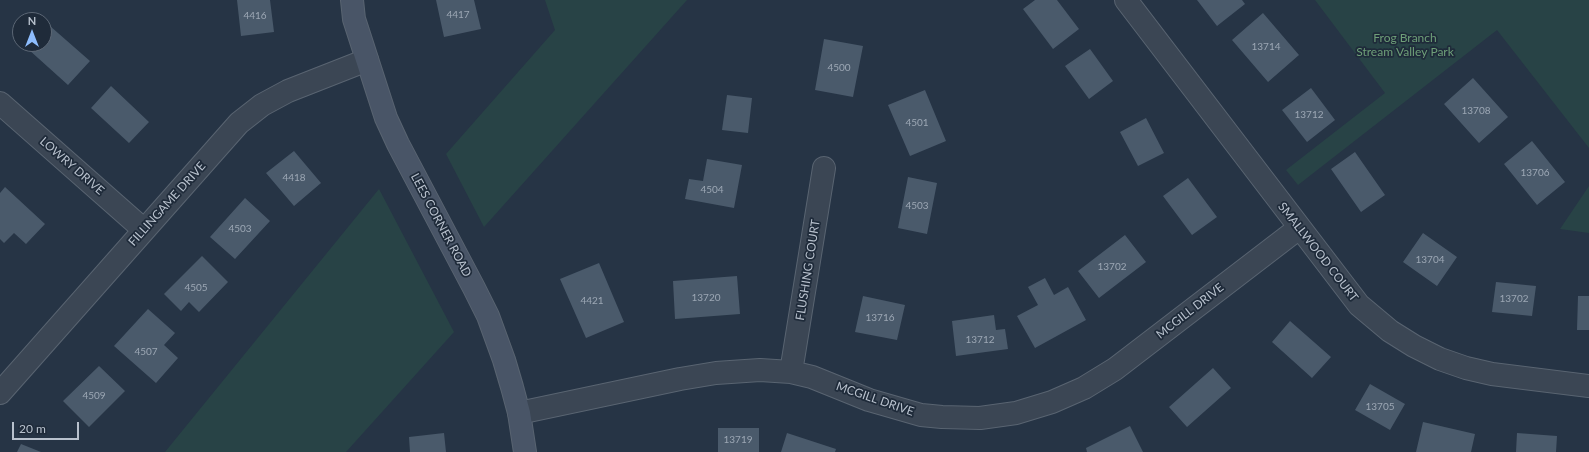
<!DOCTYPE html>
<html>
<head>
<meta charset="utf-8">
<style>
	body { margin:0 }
	#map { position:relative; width:1589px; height:452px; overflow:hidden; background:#263445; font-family:Lato,sans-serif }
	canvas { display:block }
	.north { position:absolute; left:12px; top:12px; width:40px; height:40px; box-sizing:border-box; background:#1f2b3a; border:1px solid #5c6775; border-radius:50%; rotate:0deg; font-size:11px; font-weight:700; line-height:16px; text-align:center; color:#b8c1cd }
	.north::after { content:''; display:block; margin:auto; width:14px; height:18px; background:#8ebdfd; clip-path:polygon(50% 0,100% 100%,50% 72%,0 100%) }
	.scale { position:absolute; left:12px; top:422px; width:67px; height:18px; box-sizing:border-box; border:2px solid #b8c1cd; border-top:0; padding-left:5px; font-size:12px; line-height:14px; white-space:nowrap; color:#b8c1cd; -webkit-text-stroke:3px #1f2b3a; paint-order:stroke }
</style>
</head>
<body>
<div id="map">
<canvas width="1589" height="452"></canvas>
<div class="north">N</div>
<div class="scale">20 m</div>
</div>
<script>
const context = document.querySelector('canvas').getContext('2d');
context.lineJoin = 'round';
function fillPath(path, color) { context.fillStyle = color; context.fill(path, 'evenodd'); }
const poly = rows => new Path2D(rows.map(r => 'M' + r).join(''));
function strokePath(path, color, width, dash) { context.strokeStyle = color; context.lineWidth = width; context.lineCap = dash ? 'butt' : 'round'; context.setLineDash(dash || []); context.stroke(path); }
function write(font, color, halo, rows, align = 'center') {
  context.font = font + ' Lato,sans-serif'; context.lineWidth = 3.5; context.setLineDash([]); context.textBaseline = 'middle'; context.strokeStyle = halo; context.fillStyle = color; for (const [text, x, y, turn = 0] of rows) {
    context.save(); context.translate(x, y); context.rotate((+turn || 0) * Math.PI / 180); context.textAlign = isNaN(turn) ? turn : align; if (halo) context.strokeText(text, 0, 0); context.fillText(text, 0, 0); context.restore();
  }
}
fillPath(poly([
	[545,0,687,0,484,227,446,154,555,30],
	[1315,0,1589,0,1589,148,1497,30,1298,185,1286,170,1385,93],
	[1589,186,1589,233,1560,229],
	[379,189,454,332,346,452,165,452]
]), '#284346');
fillPath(poly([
	[237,0,270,0,274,32,241,36],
	[436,0,474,0,481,29,444,37],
	[1035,0,1057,0,1079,29,1053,49,1023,9],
	[1197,0,1242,0,1245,4,1217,26],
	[1263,13,1299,55,1268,82,1232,40],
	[50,26,90,61,68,85,28,49,33,44,44,44,44,32],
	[824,39,863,46,853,97,815,90],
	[1090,49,1113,81,1089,99,1065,66],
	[1473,78,1508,117,1479,143,1444,104],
	[111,86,149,122,129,143,91,108],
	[1311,88,1335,120,1307,142,1282,110],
	[925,90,946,141,910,156,888,105],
	[727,95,752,98,748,133,722,130],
	[1146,118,1164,153,1138,166,1120,132],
	[1532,141,1565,182,1537,205,1504,164],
	[294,151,321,183,294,206,266,173],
	[1355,152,1385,195,1361,212,1331,169],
	[707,159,742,165,734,208,685,199,689,179,703,181],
	[908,177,937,183,927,234,898,228],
	[1188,178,1217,217,1192,235,1163,196],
	[5,187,45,224,26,244,14,233,4,243,0,239,0,193],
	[245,198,270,221,235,259,210,237],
	[1423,233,1457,257,1437,286,1403,262],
	[1125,235,1146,262,1099,298,1078,271],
	[202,256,228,282,199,312,189,302,181,311,164,294],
	[599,263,624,322,586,338,560,279],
	[737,276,740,314,675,319,673,281],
	[1045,278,1054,295,1068,287,1086,320,1035,348,1017,316,1038,305,1028,287],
	[1496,282,1536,286,1532,316,1492,312],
	[863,296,905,305,897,340,855,332],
	[1578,296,1589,296,1589,330,1577,330],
	[148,309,175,333,164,345,178,358,156,383,114,346],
	[994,315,996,330,1005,329,1008,349,956,356,952,321],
	[1290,321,1331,357,1312,378,1272,342],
	[99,366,125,391,89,427,63,401],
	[1213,368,1231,388,1187,427,1169,407],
	[1370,384,1405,404,1390,430,1355,410],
	[1423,422,1475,434,1471,452,1416,452],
	[1130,426,1143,452,1087,452,1086,448],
	[718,428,759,428,759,452,718,452],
	[444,433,446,452,410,452,409,437],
	[787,433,836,449,835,452,781,452],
	[1517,433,1557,436,1556,452,1516,452],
	[21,444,41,452,17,452]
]), '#4a5a6b');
const street = poly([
	[1126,0,1359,305,1390,331,1414,346,1440,359,1466,368,1492,374,1589,386],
	[0,103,144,230],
	[791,372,824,168],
	[0,393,239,123,262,105,288,91,367,60],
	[519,413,680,379,716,373,760,370,791,372,812,377,869,400,921,415,942,417,980,418,1016,413,1052,402,1084,388,1115,369,1299,228]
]);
const secondary = poly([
	[352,0,354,19,386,118,398,144,474,288,488,316,504,360,512,387,519,413,525,452]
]);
strokePath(street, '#596471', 24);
strokePath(secondary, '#596471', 24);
strokePath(street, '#3b4654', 22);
strokePath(secondary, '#495567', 22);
write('10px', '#9ca7b4', null, [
	["4417",458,15],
	["4416",255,16],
	["13714",1266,47],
	["4500",839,68],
	["13708",1476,111],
	["13712",1309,115],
	["4501",917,123],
	["13706",1535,173],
	["4418",294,178],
	["4504",712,190],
	["4503",917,206],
	["4503",240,229],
	["13704",1430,260],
	["13702",1112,267],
	["4505",196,288],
	["13720",706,298],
	["13702",1514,299],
	["4421",592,301],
	["13716",880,318],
	["13712",980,340],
	["4507",146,352],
	["4509",94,396],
	["13705",1380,407],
	["13719",738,440]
]);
write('12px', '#6e9f78', '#1f2b3a', [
	["Frog Branch",1405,38],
	["Stream Valley Park",1405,52]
]);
write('12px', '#b8c1cd', '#1f2b3a', [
	["LOWRY DRIVE",72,166,41],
	["FILLINGAME DRIVE",167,204,-48],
	["LEES CORNER ROAD",441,225,62],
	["SMALLWOOD COURT",1318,252,52],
	["FLUSHING COURT",808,270,-81],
	["MCGILL DRIVE",1190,311,-38],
	["MCGILL DRIVE",875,399,19]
]);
</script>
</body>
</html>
